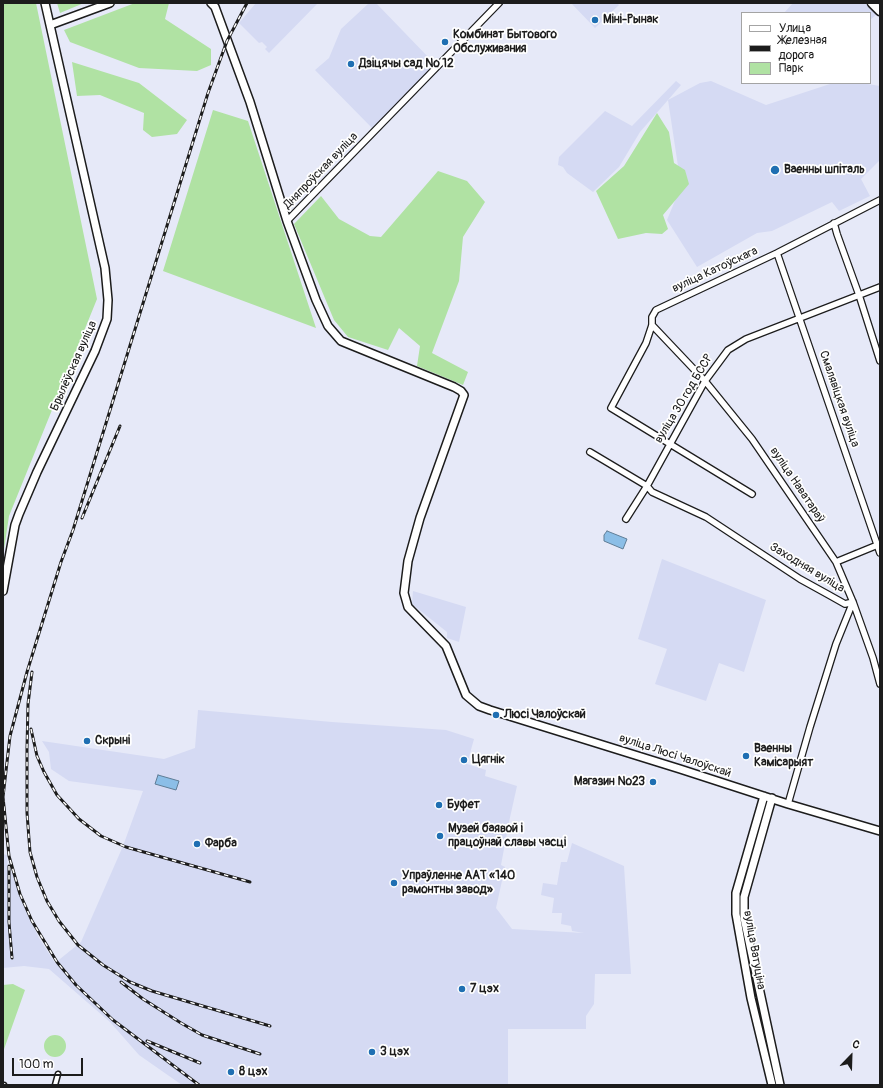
<!DOCTYPE html>
<html>
<head>
<meta charset="utf-8">
<style>
	body { margin:0 }
	#map { position:relative; width:883px; height:1088px; overflow:hidden; background:#e6e9f8; font-family:Pangolin,sans-serif }
	canvas { display:block }
	.frame { position:absolute; inset:0; border:4px solid #1c1c1c; pointer-events:none }
	.legend { position:absolute; left:741px; top:12px; width:130px; height:72px; box-sizing:border-box; background:#fff; border:1px solid #a4a4a4; margin:0; padding:5px 7px; list-style:none; font-size:12px; color:#1c1c1c }
	.legend li { display:flex; align-items:center; gap:8px; height:20px }
	.legend b { width:20px; border:1px solid #a4a4a4 }
	.north { position:absolute; left:831px; top:1036px; width:40px; height:40px; -webkit-text-stroke:3px #fff; paint-order:stroke; rotate:23deg; font-size:11px; font-weight:700; line-height:16px; text-align:center; color:#1c1c1c }
	.north::after { content:''; display:block; margin:auto; width:14px; height:18px; background:#1c1c1c; clip-path:polygon(50% 0,100% 100%,50% 72%,0 100%) }
	.scale { position:absolute; left:12px; top:1058px; width:71px; height:18px; box-sizing:border-box; border:2px solid #1c1c1c; border-top:0; padding-left:5px; font-size:12px; line-height:14px; white-space:nowrap; color:#1c1c1c; -webkit-text-stroke:3px #fff; paint-order:stroke }
</style>
</head>
<body>
<div id="map">
<canvas width="883" height="1088"></canvas>
<div class="frame"></div>
<ul class="legend">
<li><b style="height:5px;background:#fff"></b>Улица</li>
<li><b style="height:5px;background:#1c1c1c"></b>Железная дорога</li>
<li><b style="height:11px;background:#b0e2a3"></b>Парк</li>
</ul>
<div class="north">С</div>
<div class="scale">100 m</div>
</div>
<script>
const context = document.querySelector('canvas').getContext('2d');
context.lineJoin = 'round';
function fillPath(path, color) { context.fillStyle = color; context.fill(path, 'evenodd'); }
const poly = rows => new Path2D(rows.map(r => 'M' + r).join(''));
function strokePath(path, color, width, dash) { context.strokeStyle = color; context.lineWidth = width; context.lineCap = dash ? 'butt' : 'round'; context.setLineDash(dash || []); context.stroke(path); }
function write(font, color, halo, rows, align = 'center') {
  context.font = font + ' Pangolin,sans-serif'; context.lineWidth = 3.5; context.setLineDash([]); context.textBaseline = 'middle'; context.strokeStyle = halo; context.fillStyle = color; for (const [text, x, y, turn = 0] of rows) {
    context.save(); context.translate(x, y); context.rotate((+turn || 0) * Math.PI / 180); context.textAlign = isNaN(turn) ? turn : align; if (halo) context.strokeText(text, 0, 0); context.fillText(text, 0, 0); context.restore();
  }
}
fillPath(poly([
	[256,3,318,3,269,53,265,49,267,47,262,42,259,43,239,23],
	[369,3,376,3,431,60,429,70,372,128,315,70,329,58,341,29],
	[571,3,617,3,619,5,595,28],
	[793,3,865,3,877,14,870,20,870,13,784,13],
	[676,81,681,85,668,100,700,83,711,81,766,105,833,83,861,83,880,86,880,160,861,179,870,196,839,211,832,202,772,231,757,233,697,267,667,220,681,186,668,100,640,132,619,167,593,192,567,173,563,167,558,165,559,157,605,111,632,126],
	[662,559,766,600,744,672,719,663,706,701,655,684,667,649,638,639],
	[413,591,466,607,459,642,447,638,447,632,412,604],
	[198,710,332,722,446,730,474,739,467,764,486,770,485,776,517,786,509,822,501,865,505,867,496,908,512,929,584,933,572,931,571,926,561,924,562,913,552,913,554,898,541,895,543,883,557,885,561,862,567,862,572,843,624,866,631,974,595,974,594,1004,586,1016,586,1029,508,1029,508,1085,182,1085,139,1055,110,1022,49,969,24,966,3,968,3,854,7,855,8,869,11,871,29,917,39,938,55,963,81,942,123,846,143,791,69,781,51,769,49,752,42,741,164,759,195,748]
]), '#d5daf3');
fillPath(poly([
	[3,3,36,3,97,299,9,516,3,556],
	[57,3,84,3,60,13],
	[135,3,169,3,165,19,211,49,211,65,197,71,139,68,70,42,64,30],
	[72,62,139,83,187,120,177,134,152,137,143,130,144,113,100,95,77,96],
	[213,110,248,121,316,328,163,271],
	[657,113,669,132,674,163,685,170,689,184,663,215,668,229,662,234,646,233,618,239,596,191,624,166],
	[438,171,467,181,485,202,463,237,459,281,432,353,468,372,463,385,417,366,420,346,399,328,388,350,348,337,334,320,294,224,321,196,339,219,370,236,381,237],
	[765,804,767,805,741,898,777,1085,775,1085,741,931,738,897],
	[13,984,25,990,3,1052,3,985],
	'44 1046a11 11 0 1 1 22 0a11 11 0 1 1-22 0Z'
]), '#b0e2a3');
const water = poly([
	[607,531,627,539,623,549,604,541,604,535,607,531],
	[158,775,179,781,176,790,155,784,158,775]
]);
fillPath(water, '#8bbee7');
strokePath(water, '#5f7d96', 1);
const pedestrian = poly([
	[3,1085,4,1085],
	[55,1085,58,1074]
]);
const minor = poly([
	[287,221,499,3],
	[834,223,837,234,859,295,880,361],
	[777,253,880,553],
	[652,325,705,381,752,439,836,562,853,602,873,658,880,684],
	[590,452,647,486,652,492,706,517,800,579,829,595,845,604,853,602],
	[752,494,611,408,646,343,652,325,652,317,656,310,777,253,880,200],
	[626,519,647,486,705,381,728,350,746,339,880,287],
	[836,562,880,544],
	[788,804,810,727,836,644,853,602]
]);
const tertiary = poly([
	[211,3,215,7,250,102,287,221,316,300,328,326,341,341,454,387,461,391,464,395,420,518,408,561,404,593,408,607,446,646,466,695,479,706,490,710,680,769,788,804,880,831],
	[50,25,110,3],
	[3,591,15,525,19,514,37,472,95,351,107,319,108,300,105,268,45,3],
	[764,796,736,893,736,914,751,998,772,1085],
	[772,798,744,897,744,918,780,1085]
]);
const secondary = poly([
	[872,3,880,11]
]);
strokePath(pedestrian, '#1c1c1c', 7);
strokePath(minor, '#1c1c1c', 8);
strokePath(tertiary, '#1c1c1c', 10);
strokePath(secondary, '#1c1c1c', 11);
strokePath(pedestrian, '#fff', 4);
strokePath(minor, '#fff', 5.5);
strokePath(tertiary, '#fff', 7);
strokePath(secondary, '#fff', 8);
const rail = poly([
	[82,518,120,426],
	[32,672,28,704,27,748,27,813,30,852,37,877,47,901,59,921,78,945,103,965,130,982,152,991,270,1026],
	[31,729,37,756,44,772,57,795,79,819,101,836,126,847,250,882],
	[9,866,9,922,12,958],
	[121,982,143,999,181,1023,202,1035,260,1054],
	[147,1041,200,1063],
	[199,1085,113,1020,76,985,57,962,32,921,20,894,9,856,3,797,10,736,27,672,61,562,73,530,208,93,227,41,247,3]
]);
strokePath(rail, '#1c1c1c', 3);
strokePath(rail, '#fff', 1.5, [4.5]);
for (const [x, y, r, color] of [
	[595,20,4,"#1f6fb2"],
	[445,42,4,"#1f6fb2"],
	[351,64,4,"#1f6fb2"],
	[775,170,5,"#1f6fb2"],
	[496,715,4,"#1f6fb2"],
	[87,741,4,"#1f6fb2"],
	[746,756,4,"#1f6fb2"],
	[464,760,4,"#1f6fb2"],
	[653,782,4,"#1f6fb2"],
	[439,805,4,"#1f6fb2"],
	[440,836,4,"#1f6fb2"],
	[197,844,4,"#1f6fb2"],
	[394,883,4,"#1f6fb2"],
	[462,989,4,"#1f6fb2"],
	[372,1052,4,"#1f6fb2"],
	[231,1072,4,"#1f6fb2"]
]) { const dot = new Path2D(); dot.arc(x, y, r, 0, 2 * Math.PI); context.fillStyle = color; context.fill(dot); strokePath(dot, '#fff', 1.5); }
write('bold 12px', '#1c1c1c', '#fff', [
	["Міні-Рынак",603,20],
	["Комбинат Бытового",453,35],
	["Обслуживания",453,49],
	["Дзіцячы сад № 12",359,64],
	["Ваенны шпіталь",784,170],
	["Люсі Чалоўскай",504,715],
	["Скрыні",95,741],
	["Ваенны",754,749],
	["Камісарыят",754,763],
	["Цягнік",472,760],
	["Магазин №23",645,782,"right"],
	["Буфет",447,805],
	["Музей баявой і",448,829],
	["працоўнай славы часці",448,843],
	["Фарба",205,844],
	["Упраўленне ААТ «140",402,876],
	["рамонтны завод»",402,890],
	["7 цэх",470,989],
	["3 цэх",380,1052],
	["8 цэх",239,1072]
], 'left');
write('12px', '#1c1c1c', '#fff', [
	["Дняпроўская вуліца",321,171,-46],
	["вуліца Катоўскага",715,270,-25],
	["Брылёўская вуліца",74,366,-66],
	["вуліца 30 год БССР",684,399,-59],
	["Смалявіцкая вуліца",839,399,71],
	["вуліца Наватараў",797,485,56],
	["Заходняя вуліца",807,568,31],
	["вуліца Люсі Чалоўскай",675,756,18],
	["вуліца Ватуціна",754,950,80]
]);
</script>
</body>
</html>
